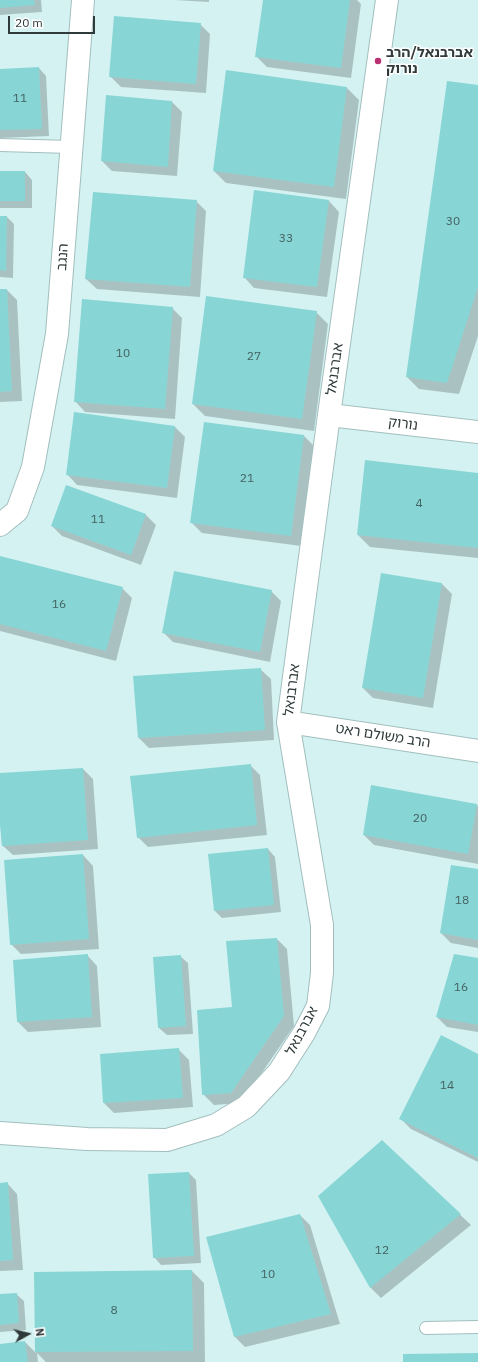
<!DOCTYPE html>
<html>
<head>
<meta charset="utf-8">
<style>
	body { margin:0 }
	#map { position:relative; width:478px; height:1362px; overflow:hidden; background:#d5f2f2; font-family:"IBM Plex Sans",sans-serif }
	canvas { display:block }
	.north { position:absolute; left:8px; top:1314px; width:40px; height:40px; -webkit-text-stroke:3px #fff; paint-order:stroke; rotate:82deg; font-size:11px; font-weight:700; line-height:16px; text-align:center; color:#2f3a3a }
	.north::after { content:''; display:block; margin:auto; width:14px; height:18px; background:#2f3a3a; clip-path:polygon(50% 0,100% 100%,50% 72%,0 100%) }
	.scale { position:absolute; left:8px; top:16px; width:87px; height:18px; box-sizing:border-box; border:2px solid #2f3a3a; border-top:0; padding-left:5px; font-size:12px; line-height:14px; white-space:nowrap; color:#2f3a3a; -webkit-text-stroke:3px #fff; paint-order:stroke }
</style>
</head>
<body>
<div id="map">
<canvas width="478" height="1362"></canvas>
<div class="north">N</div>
<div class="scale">20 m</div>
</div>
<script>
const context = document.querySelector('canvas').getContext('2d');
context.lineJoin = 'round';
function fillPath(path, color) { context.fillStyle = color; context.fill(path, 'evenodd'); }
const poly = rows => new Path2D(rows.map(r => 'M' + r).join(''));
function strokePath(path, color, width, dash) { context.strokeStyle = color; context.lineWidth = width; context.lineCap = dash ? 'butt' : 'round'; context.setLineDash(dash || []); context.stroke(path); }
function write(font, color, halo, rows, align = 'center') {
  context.font = font + ' "IBM Plex Sans","Noto Sans Hebrew",sans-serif'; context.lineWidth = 3; context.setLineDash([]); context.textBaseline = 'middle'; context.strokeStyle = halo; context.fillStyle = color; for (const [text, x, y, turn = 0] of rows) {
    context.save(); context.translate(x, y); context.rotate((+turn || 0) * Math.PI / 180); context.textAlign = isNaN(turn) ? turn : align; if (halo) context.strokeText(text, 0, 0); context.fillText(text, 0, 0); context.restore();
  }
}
fillPath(poly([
	[0,0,41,0,42,12,0,15],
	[174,0,209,0,209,2],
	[264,0,357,0,361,4,351,78,267,67,256,56],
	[200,24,210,34,206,93,121,87,110,76],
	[39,68,46,76,49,136,0,138,0,70],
	[227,71,347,88,359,100,346,199,226,183,214,171],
	[478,86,478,336,459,394,419,389,407,377],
	[172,102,182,112,177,176,112,171,102,161],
	[0,172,25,172,32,180,32,208,0,208],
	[196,201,206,211,200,297,97,289,86,279],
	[329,201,339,212,327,297,254,288,244,277],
	[0,217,7,217,14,224,13,278,0,277],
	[0,290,7,290,17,300,22,401,0,402],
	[172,308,182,318,175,419,85,412,75,401],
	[316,312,328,324,314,431,205,416,193,404],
	[175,427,185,437,177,498,77,485,67,474],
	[304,436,314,446,301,546,202,533,192,523],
	[478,474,478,558,370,547,358,535],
	[145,514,156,525,141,565,62,536,52,526],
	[0,557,122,588,132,598,116,661,0,631],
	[382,574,442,584,452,594,433,708,373,698,363,688],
	[271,591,281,601,270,662,173,642,163,632],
	[260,669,271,679,274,740,149,748,139,738,135,677],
	[250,765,260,775,267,835,148,847,138,837],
	[83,769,93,779,98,849,13,855,2,845,0,811,0,774],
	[476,804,478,806,478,864,374,845,364,835],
	[268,849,275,857,281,912,222,918,215,911],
	[83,855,93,866,99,949,21,954,11,944],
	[478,870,478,948,451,943,441,933],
	[277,939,287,949,294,1026,241,1103,214,1105,203,1094,233,1008],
	[87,955,97,966,101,1027,28,1032,18,1022],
	[180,956,188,963,193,1034,167,1035,159,1028],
	[478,960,478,1032,447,1027,437,1017],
	[179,1050,189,1060,193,1107,114,1113,104,1103,101,1055],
	[478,1055,478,1162,411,1129,401,1119],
	[382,1141,471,1225,381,1298,371,1288,319,1196],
	[189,1173,196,1180,201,1263,161,1265,154,1257],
	[7,1183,17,1194,23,1270,0,1271,0,1184],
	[300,1215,310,1225,340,1324,245,1347,235,1337],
	[192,1271,204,1283,205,1362,46,1362,37,1353,38,1362,0,1362,0,1345,25,1342,36,1353,35,1273],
	[16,1294,24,1301,26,1330,0,1332,0,1295]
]), '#0003');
fillPath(poly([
	[0,0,34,0,35,5,0,8],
	[263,0,350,0,341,68,255,57],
	[114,16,201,23,196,84,109,77],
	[39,67,42,129,0,130,0,69],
	[226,70,347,87,334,187,213,171],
	[447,81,478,85,478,287,447,383,406,377],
	[106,95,172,101,168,167,101,161],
	[0,171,25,171,25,201,0,201],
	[254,190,329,200,317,287,243,278],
	[93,192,197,200,190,287,85,279],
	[0,216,7,216,6,271,0,270],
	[0,289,7,289,12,391,0,392],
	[206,296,317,311,302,419,192,404],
	[82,299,173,307,165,409,74,402],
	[74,412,175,426,167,488,66,475],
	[204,422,304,435,291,536,190,523],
	[365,460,478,473,478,548,357,535],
	[66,485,146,514,131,555,51,526],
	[0,556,123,587,106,651,0,624],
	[174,571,272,590,260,652,162,633],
	[381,573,442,583,423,698,362,688],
	[261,668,265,730,138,738,133,676],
	[251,764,257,825,137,838,130,776],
	[83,768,88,840,2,846,0,825,0,773],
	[371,785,477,804,468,854,363,835],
	[268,848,274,905,214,911,208,854],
	[83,854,89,939,10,945,4,860],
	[451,865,478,869,478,940,440,933],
	[277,938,284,1016,231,1093,202,1095,197,1010,232,1007,226,941],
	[88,954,92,1017,17,1022,13,960],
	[454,954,478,958,478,1025,436,1017],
	[181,955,186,1026,158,1028,153,957],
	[441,1035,478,1054,478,1158,399,1119],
	[179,1048,183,1098,103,1103,100,1054],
	[382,1140,461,1214,370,1288,318,1196],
	[189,1172,194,1256,153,1258,148,1174],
	[8,1182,13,1260,0,1261,0,1183],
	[300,1214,331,1314,234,1337,206,1237],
	[192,1270,193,1351,35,1352,34,1272],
	[17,1293,19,1323,0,1325,0,1294],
	[25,1341,28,1362,0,1362,0,1344],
	[478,1353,478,1362,403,1362,403,1354]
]), '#87d6d5');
const service = poly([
	[0,145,71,147],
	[426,1328,478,1327]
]);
const minor = poly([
	[329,415,478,432],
	[0,525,17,511,33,467,57,334,83,0],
	[288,722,478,751],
	[0,1133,87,1139,167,1140,216,1125,246,1107,279,1072,304,1033,318,1006,322,973,322,925,288,722,329,415,387,0]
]);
strokePath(service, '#a2bfbe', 14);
strokePath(minor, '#a2bfbe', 24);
strokePath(service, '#fff', 12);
strokePath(minor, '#fff', 22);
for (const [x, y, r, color] of [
	[378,61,4,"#b93170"]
]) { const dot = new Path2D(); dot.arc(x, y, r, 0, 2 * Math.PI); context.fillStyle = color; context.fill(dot); strokePath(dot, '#fff', 1.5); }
write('12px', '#456161', null, [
	["11",20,99],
	["30",453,222],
	["33",286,239],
	["10",123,354],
	["27",254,357],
	["21",247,479],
	["4",419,504],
	["11",98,520],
	["16",59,605],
	["20",420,819],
	["18",462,901],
	["16",461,988],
	["14",447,1086],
	["12",382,1251],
	["10",268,1275],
	["8",114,1311]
]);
write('bold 14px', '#2f3a3a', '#fff', [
	["אברבנאל/הרב",386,53],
	["נורוק",386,69]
], 'left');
write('14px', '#2f3a3a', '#fff', [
	["הנגב",63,257,-86],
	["אברבנאל",335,369,-82],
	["נורוק",403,424,7],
	["אברבנאל",292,690,-83],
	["הרב משולם ראט",383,736,9],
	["אברבנאל",302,1031,-62]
]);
</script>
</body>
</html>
